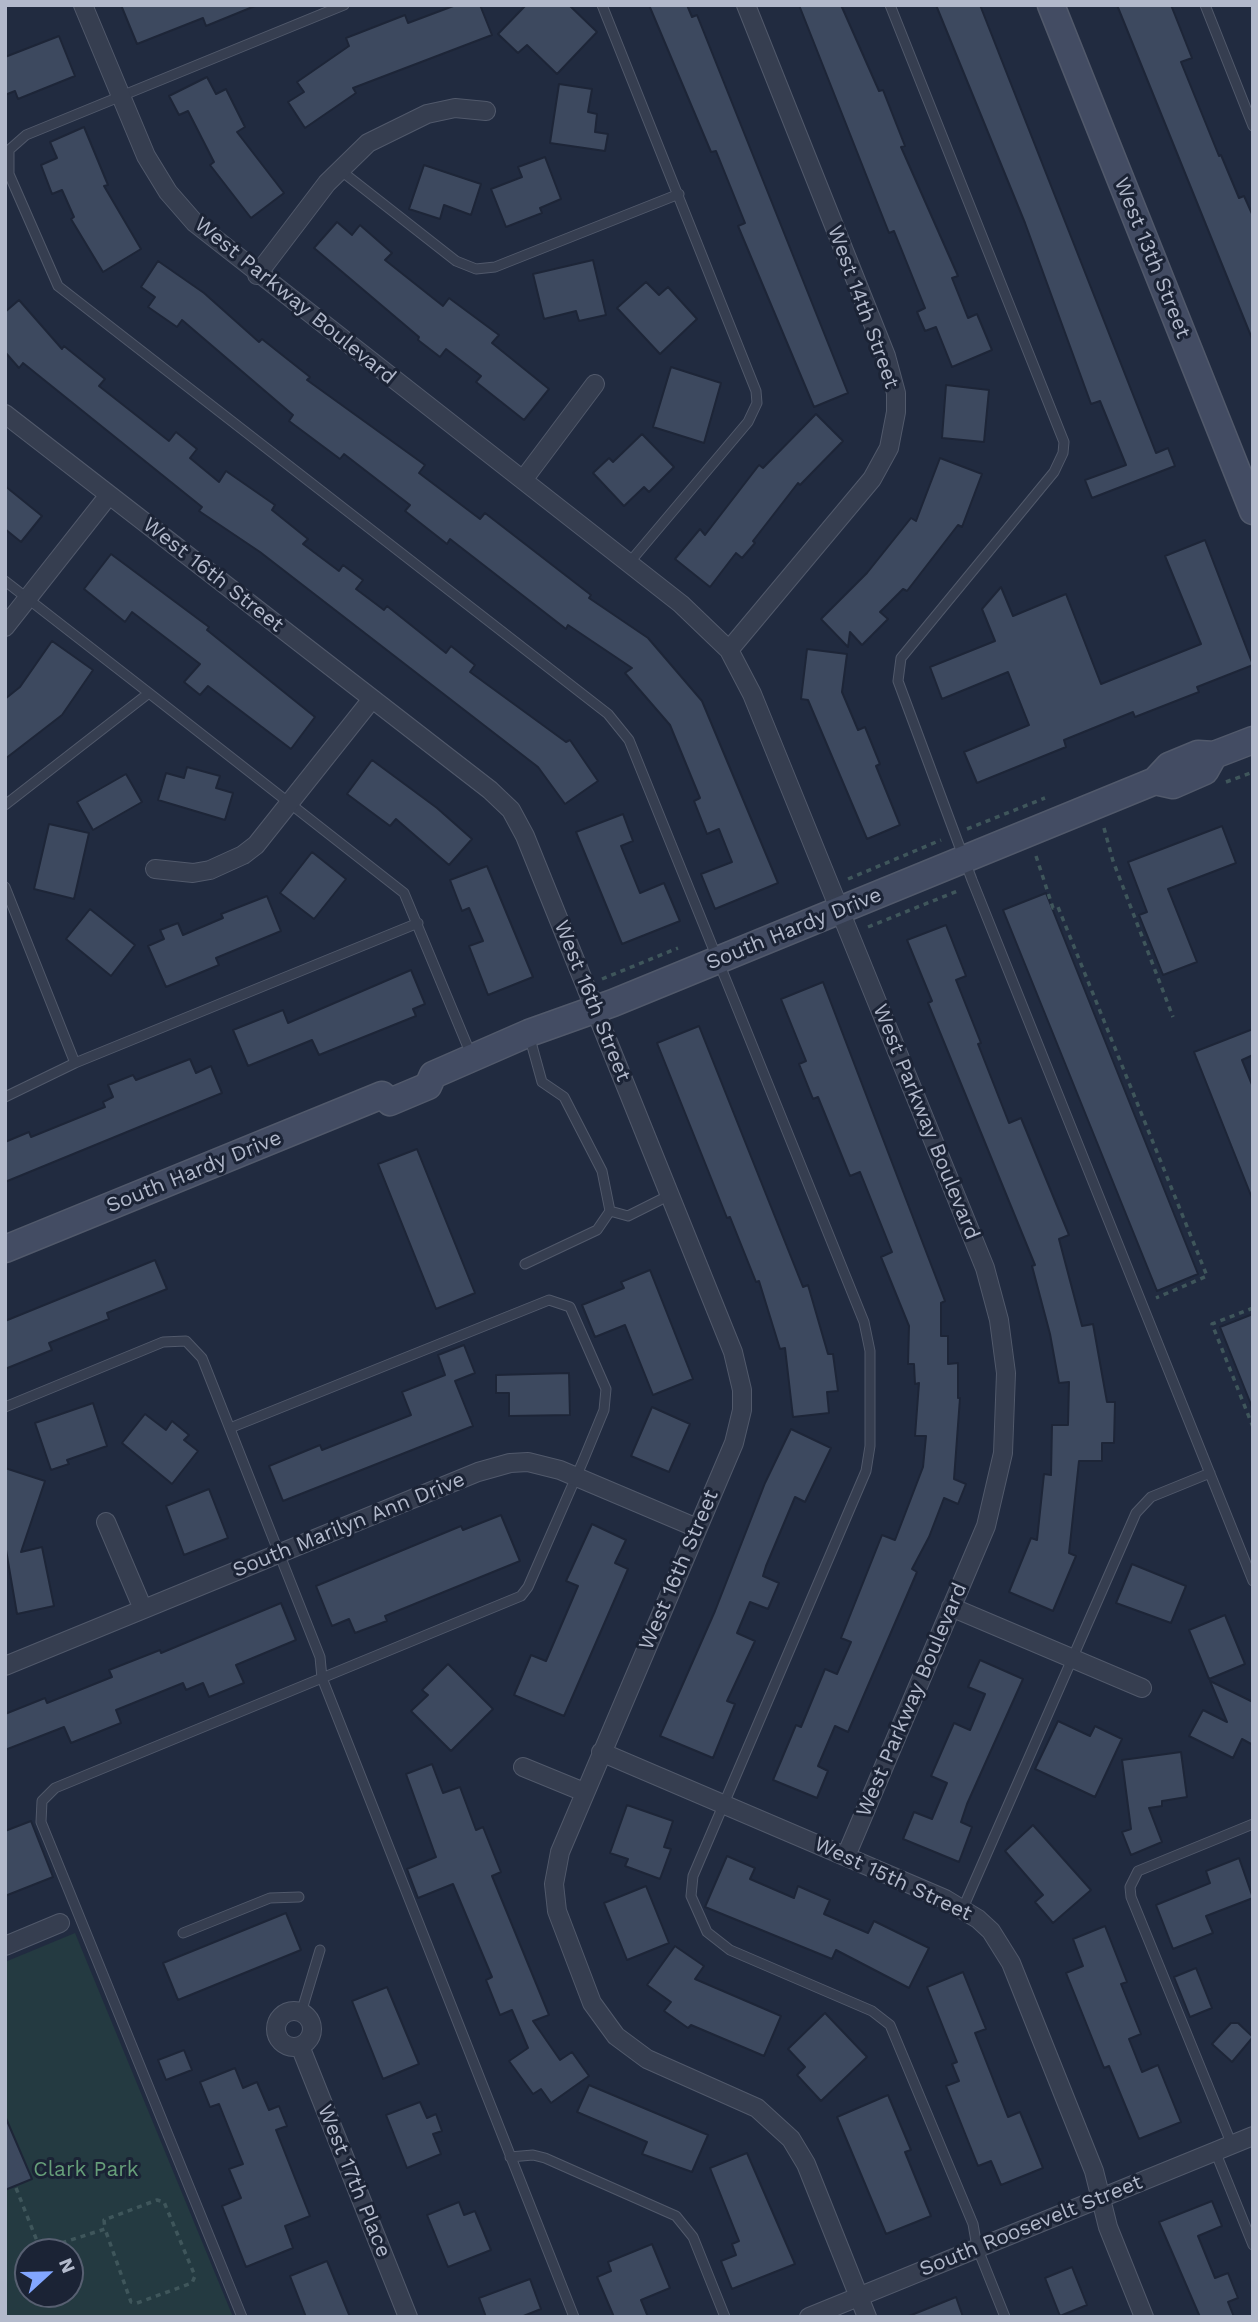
<!DOCTYPE html>
<html>
<head>
<meta charset="utf-8">
<style>
	body { margin:0 }
	#map { position:relative; width:1258px; height:2322px; overflow:hidden; background:#212b40; font-family:"Work Sans",sans-serif }
	canvas { display:block }
	.frame { position:absolute; inset:0; border:7px solid #b2b9cb; pointer-events:none }
	.north { position:absolute; left:14px; top:2238px; width:70px; height:70px; box-sizing:border-box; background:#1b2335; border:2px solid #575f71; border-radius:50%; rotate:68deg; font-size:19px; font-weight:700; line-height:28px; text-align:center; color:#b2b9cb }
	.north::after { content:''; display:block; margin:auto; width:24px; height:32px; background:#82a6ff; clip-path:polygon(50% 0,100% 100%,50% 72%,0 100%) }
</style>
</head>
<body>
<div id="map">
<canvas width="1258" height="2322"></canvas>
<div class="frame"></div>
<div class="north">N</div>
</div>
<script>
const context = document.querySelector('canvas').getContext('2d');
context.lineJoin = 'round';
function fillPath(path, color) { context.fillStyle = color; context.fill(path, 'evenodd'); }
const poly = rows => new Path2D(rows.map(r => 'M' + r).join(''));
function strokePath(path, color, width, dash) { context.strokeStyle = color; context.lineWidth = width; context.lineCap = dash ? 'butt' : 'round'; context.setLineDash(dash || []); context.stroke(path); }
function write(font, color, halo, rows, align = 'center') {
  context.font = font + ' "Work Sans",sans-serif'; context.lineWidth = 6; context.setLineDash([]); context.textBaseline = 'middle'; context.strokeStyle = halo; context.fillStyle = color; for (const [text, x, y, turn = 0] of rows) {
    context.save(); context.translate(x, y); context.rotate((+turn || 0) * Math.PI / 180); context.textAlign = isNaN(turn) ? turn : align; if (halo) context.strokeText(text, 0, 0); context.fillText(text, 0, 0); context.restore();
  }
}
fillPath(poly([
	[75,1933,233,2317,5,2317,5,1962],
	[28,2252,70,2252,70,2294,28,2294]
]), '#243a41');
const building = poly([
	[121,5,255,5,255,6,206,26,203,18,137,44,121,5],
	[456,5,480,5,492,35,353,88,356,93,305,128,288,102,304,92,297,82,349,46,346,38,405,15,408,23,456,5],
	[526,5,569,5,597,32,557,74,527,45,518,53,498,34,526,5],
	[649,5,687,5,692,17,697,15,848,393,814,407,738,226,745,223,716,151,711,152,649,5],
	[799,5,841,5,879,91,883,90,905,146,901,147,958,276,952,278,968,318,977,314,992,350,952,367,936,327,925,331,917,312,925,308,894,231,889,233,799,5],
	[936,5,980,5,1156,453,1168,448,1175,466,1092,498,1085,480,1126,465,1100,401,1091,404,1025,223,936,5],
	[1117,5,1171,5,1192,58,1181,62,1219,156,1221,155,1239,198,1244,196,1253,216,1253,341,1117,5],
	[59,36,75,76,18,99,15,91,5,95,5,57,59,36],
	[207,77,216,94,226,89,245,127,237,132,284,193,251,218,210,165,214,162,188,111,179,115,169,96,207,77],
	[559,84,592,89,588,112,597,114,595,132,608,134,605,151,550,143,559,84],
	[84,127,108,185,104,186,141,249,103,272,71,219,74,217,62,190,52,194,41,165,57,158,50,142,84,127],
	[545,157,561,199,540,208,542,213,506,227,491,189,522,177,518,167,545,157],
	[424,165,481,184,471,215,444,205,440,219,409,209,424,165],
	[337,222,352,235,360,225,392,253,385,260,443,306,449,298,499,335,492,343,549,389,524,420,476,382,481,376,446,349,440,357,418,340,419,337,314,248,337,222],
	[593,260,606,315,579,321,576,311,544,319,533,274,593,260],
	[158,261,204,293,259,342,262,339,310,377,307,380,425,465,419,473,480,519,485,513,591,595,589,598,648,638,702,701,778,883,715,909,701,874,732,862,719,829,707,834,694,801,700,798,670,725,625,673,632,668,568,625,566,629,450,539,447,544,405,511,410,505,344,454,340,459,289,421,293,415,182,320,177,327,148,307,155,297,141,287,158,261],
	[646,282,659,295,668,287,697,319,660,354,617,308,646,282],
	[19,300,62,349,64,346,105,379,99,386,169,441,176,432,197,449,190,458,219,482,226,471,275,505,272,510,308,539,303,544,339,571,343,565,363,580,356,589,384,610,387,606,446,653,451,646,475,665,470,672,566,742,570,740,598,781,565,804,538,767,260,552,199,511,202,507,23,363,19,368,5,352,5,312,19,300],
	[671,367,721,383,704,443,653,427,671,367],
	[946,385,989,390,984,442,942,438,946,385],
	[816,414,843,441,800,485,798,483,753,541,755,543,742,558,736,553,710,587,675,559,700,529,705,535,759,465,763,468,816,414],
	[642,434,674,467,649,492,644,487,624,506,593,473,609,458,613,462,642,434],
	[940,458,982,474,962,527,958,525,907,591,903,589,880,612,888,619,862,645,850,632,848,647,821,619,867,573,911,518,916,521,940,458],
	[5,486,42,516,21,542,5,529,5,486],
	[1205,540,1253,665,1197,687,1199,692,1135,717,1133,712,1064,740,1066,747,977,783,964,752,1029,725,1008,672,942,699,930,667,995,641,982,609,1001,587,1013,616,1066,594,1101,684,1201,644,1165,556,1205,540],
	[111,554,209,627,207,630,315,717,291,749,208,686,200,695,184,682,200,664,132,612,125,622,84,589,111,554],
	[52,641,93,670,62,715,5,759,5,699,20,687,52,641],
	[807,649,847,654,842,692,858,730,865,727,880,764,876,766,900,825,867,839,808,700,801,699,807,649],
	[372,760,437,808,472,839,449,865,396,819,390,826,347,794,372,760],
	[187,767,220,776,216,788,233,793,225,820,158,800,166,773,184,778,187,767],
	[126,774,142,802,93,830,77,802,126,774],
	[623,814,633,841,621,846,640,893,664,883,680,921,622,944,576,832,623,814],
	[49,824,89,833,74,899,34,889,49,824],
	[1222,826,1236,863,1168,889,1197,962,1163,975,1139,915,1147,912,1128,862,1222,826],
	[312,852,346,879,314,919,280,893,312,852],
	[487,866,533,977,488,995,469,946,483,941,469,908,462,911,450,880,487,866],
	[1046,893,1198,1274,1157,1291,1003,910,1046,893],
	[267,896,281,931,216,958,219,965,166,987,148,946,164,939,160,930,178,923,183,935,223,918,221,914,267,896],
	[90,909,135,945,111,976,66,939,90,909],
	[946,925,966,976,956,980,981,1043,978,1044,1009,1123,1021,1118,1069,1235,1059,1239,1082,1326,1093,1324,1107,1402,1115,1402,1114,1443,1102,1443,1102,1461,1079,1461,1069,1553,1076,1556,1053,1611,1009,1592,1031,1538,1037,1540,1044,1474,1051,1475,1052,1425,1068,1425,1069,1382,1059,1383,1050,1334,1032,1266,1035,1265,928,1003,932,1001,907,940,946,925],
	[411,970,425,1004,413,1009,416,1016,319,1055,312,1040,248,1066,233,1030,283,1010,288,1023,411,970],
	[823,982,945,1301,941,1303,941,1336,948,1336,948,1364,958,1363,958,1398,960,1398,954,1479,966,1484,958,1504,944,1498,929,1537,912,1569,917,1572,848,1732,835,1726,818,1766,828,1771,817,1798,773,1780,796,1725,801,1727,825,1669,837,1674,851,1642,841,1638,882,1535,895,1540,923,1467,926,1436,915,1436,919,1383,915,1384,914,1364,908,1364,909,1326,881,1257,892,1252,860,1172,850,1176,818,1097,813,1099,799,1064,806,1061,781,999,823,982],
	[699,1026,803,1287,808,1285,828,1354,833,1354,838,1391,827,1392,829,1413,793,1417,785,1348,780,1349,759,1281,756,1282,730,1217,727,1218,657,1043,699,1026],
	[1253,1029,1253,1055,1242,1060,1253,1087,1252,1198,1194,1052,1253,1029],
	[190,1059,196,1073,211,1066,222,1093,5,1182,5,1142,29,1132,31,1137,105,1107,103,1102,113,1097,108,1085,133,1075,136,1080,190,1059],
	[417,1149,475,1293,436,1309,378,1164,417,1149],
	[155,1260,167,1289,107,1313,109,1319,49,1343,52,1350,5,1369,5,1321,155,1260],
	[650,1270,693,1379,653,1395,625,1325,595,1337,582,1305,624,1288,621,1282,650,1270],
	[1253,1314,1253,1407,1252,1407,1220,1327,1253,1314],
	[464,1345,475,1373,455,1381,473,1426,283,1501,269,1466,320,1445,322,1450,411,1415,402,1392,445,1375,438,1355,464,1345],
	[569,1373,570,1415,509,1416,509,1393,496,1393,496,1375,569,1373],
	[93,1403,107,1446,67,1460,69,1464,51,1470,35,1423,93,1403],
	[652,1407,690,1424,669,1472,631,1456,652,1407],
	[145,1414,166,1430,172,1421,189,1435,184,1440,198,1451,172,1484,122,1443,145,1414],
	[791,1429,831,1448,805,1502,795,1497,766,1566,763,1576,779,1583,768,1609,750,1602,737,1633,755,1641,727,1701,735,1704,713,1758,660,1736,715,1611,765,1483,791,1429],
	[5,1468,45,1481,21,1552,42,1547,54,1606,17,1614,5,1544,5,1468],
	[209,1489,228,1538,184,1555,166,1506,209,1489],
	[501,1515,520,1561,385,1616,387,1621,355,1633,349,1619,332,1626,316,1586,461,1526,463,1530,501,1515],
	[592,1524,626,1540,615,1563,628,1569,564,1716,514,1695,531,1655,546,1661,578,1586,566,1581,592,1524],
	[1132,1564,1186,1586,1171,1623,1116,1603,1132,1564],
	[281,1603,296,1640,236,1665,244,1683,209,1697,203,1683,186,1690,183,1683,116,1710,121,1723,71,1743,64,1727,5,1750,5,1714,45,1698,47,1703,112,1677,109,1670,160,1650,161,1653,281,1603],
	[1225,1615,1245,1664,1209,1679,1189,1630,1225,1615],
	[980,1660,1023,1679,967,1804,961,1822,972,1827,959,1862,903,1839,914,1812,932,1819,947,1783,931,1776,954,1723,970,1730,985,1694,968,1687,980,1660],
	[448,1664,493,1709,451,1751,411,1711,428,1695,422,1690,448,1664],
	[1210,1681,1253,1702,1253,1745,1242,1739,1233,1758,1189,1736,1203,1710,1227,1722,1210,1681],
	[1058,1721,1090,1736,1095,1726,1122,1739,1095,1797,1035,1769,1058,1721],
	[1181,1752,1187,1797,1162,1801,1162,1806,1149,1808,1162,1842,1131,1855,1122,1832,1131,1829,1122,1760,1181,1752],
	[432,1764,443,1793,460,1787,476,1830,483,1827,501,1872,492,1876,549,2015,533,2021,560,2060,572,2052,589,2076,551,2103,541,2089,533,2094,509,2061,528,2048,512,2010,500,2015,486,1980,492,1977,453,1884,418,1898,407,1869,436,1857,406,1774,432,1764],
	[627,1805,673,1821,664,1847,671,1849,660,1879,625,1866,628,1859,610,1853,627,1805],
	[31,1821,53,1877,5,1896,5,1831,31,1821],
	[1033,1825,1091,1890,1053,1923,1035,1902,1043,1895,1005,1851,1033,1825],
	[727,1856,755,1868,750,1879,794,1898,798,1886,830,1900,824,1914,868,1933,874,1921,929,1948,909,1988,836,1950,832,1959,705,1907,727,1856],
	[1239,1858,1253,1898,1206,1916,1213,1933,1173,1949,1156,1905,1210,1883,1206,1871,1239,1858],
	[646,1886,669,1943,627,1960,604,1903,646,1886],
	[286,1913,301,1950,178,2000,163,1963,286,1913],
	[1105,1926,1127,1982,1121,1984,1141,2034,1129,2039,1142,2072,1158,2065,1181,2122,1139,2139,1109,2066,1104,2068,1066,1973,1083,1966,1073,1939,1105,1926],
	[675,1946,704,1966,695,1979,781,2016,764,2056,691,2025,688,2028,664,2011,671,2002,647,1985,675,1946],
	[1196,1968,1212,2008,1190,2017,1174,1977,1196,1968],
	[963,1972,986,2029,975,2033,1008,2117,1020,2112,1043,2168,1001,2185,991,2161,978,2166,946,2086,959,2081,952,2064,957,2062,927,1987,963,1972],
	[387,1987,419,2064,383,2079,352,2001,387,1987],
	[825,2013,867,2057,821,2101,797,2075,805,2067,788,2049,825,2013],
	[1231,2023,1238,2023,1253,2037,1232,2062,1212,2044,1231,2023],
	[184,2050,192,2070,166,2080,158,2060,184,2050],
	[235,2068,243,2088,257,2082,269,2110,279,2106,287,2126,276,2130,310,2216,285,2226,293,2248,246,2267,222,2206,241,2198,229,2169,243,2164,219,2104,210,2107,200,2082,235,2068],
	[589,2085,708,2135,692,2172,642,2154,647,2142,577,2112,589,2085],
	[888,2095,911,2150,905,2152,931,2216,886,2234,837,2117,888,2095],
	[420,2102,427,2118,436,2114,442,2131,433,2134,441,2154,407,2168,386,2115,420,2102],
	[5,2116,32,2179,5,2190,5,2116],
	[747,2153,795,2264,732,2289,721,2261,736,2255,732,2244,739,2241,710,2168,747,2153],
	[1212,2201,1222,2226,1198,2236,1215,2278,1228,2273,1238,2298,1228,2302,1234,2317,1200,2317,1159,2222,1212,2201],
	[459,2202,464,2215,475,2211,491,2250,448,2267,427,2215,459,2202],
	[652,2244,670,2288,641,2300,648,2317,614,2317,597,2277,611,2271,608,2262,652,2244],
	[327,2261,350,2317,306,2317,290,2276,327,2261],
	[1072,2267,1087,2305,1060,2316,1045,2278,1072,2267],
	[530,2279,541,2309,521,2317,486,2317,479,2298,530,2279],
	[956,2297,963,2317,909,2317,909,2316,956,2297]
]);
fillPath(building, '#3d495f');
strokePath(building, '#1d2537', 2);
const lane = poly([
	[344,5,26,135,9,150,9,174,58,286,608,714,629,740,864,1322,870,1351,870,1446,866,1471,693,1876,691,1896,707,1932,730,1950,872,2011,890,2025,973,2224,977,2247,1005,2317],
	[602,5,756,391,757,403,748,422,629,563],
	[890,5,1064,442,1063,453,1054,472,901,658,898,681,972,880,1253,1581],
	[1205,5,1253,126],
	[340,170,456,261,476,269,495,267,679,194],
	[5,581,149,693],
	[5,805,149,693,404,893,472,1057],
	[5,887,75,1063,5,1097],
	[75,1063,418,923],
	[610,1211,628,1216,670,1195],
	[525,1264,597,1230,610,1211,602,1171,564,1097,542,1082,529,1035],
	[5,1407,163,1342,186,1341,202,1358,320,1657,322,1678,574,2317],
	[230,1428,549,1300,570,1307,606,1389,604,1410,583,1461,528,1587,521,1596,55,1788,42,1801,41,1822,242,2317],
	[963,1908,1136,1513,1151,1497,1210,1473],
	[183,1933,270,1898,299,1897],
	[301,2013,320,1950],
	[1232,2145,1131,1897,1130,1887,1138,1871,1253,1824],
	[1215,2151,1253,2245],
	[510,2157,533,2155,545,2158,676,2216,693,2237,725,2317]
]);
const street = poly([
	[83,5,146,156,168,192,195,223,681,604,729,650,752,694,985,1268,999,1320,1006,1373,1003,1453,986,1526,846,1856],
	[257,275,327,183,368,143,427,114,455,108,486,111],
	[5,414,490,790,511,810,525,836,733,1352,742,1390,742,1410,734,1443,560,1852,554,1884,557,1911,592,2003,616,2036,647,2059,757,2108,791,2139,806,2164,867,2317],
	[523,480,595,384],
	[5,627,109,495],
	[729,650,872,479,889,448,896,412,896,393,886,356,746,5],
	[155,869,193,873,210,870,243,855,256,845,372,699],
	[106,1522,143,1609],
	[951,1607,1142,1688],
	[5,1666,478,1472,510,1463,528,1462,560,1470,697,1528],
	[601,1752,945,1899,978,1919,991,1931,1011,1963,1094,2171,1108,2227,1144,2317],
	[523,1767,584,1792],
	[5,1946,60,1923],
	'276 2029a18 18 0 1 1 36 0a18 18 0 1 1-36 0Z',
	[300,2046,408,2317],
	[809,2317,1253,2136]
]);
const secondary = poly([
	[1051,5,1253,511],
	[1155,781,1173,785,1205,771,1214,755],
	[382,1095,390,1102,428,1086,433,1075,529,1033,613,1003,1155,781,1169,766,1198,754,1214,755,1253,740],
	[5,1249,382,1095]
]);
strokePath(lane, '#51596b', 11);
strokePath(street, '#51596b', 20);
strokePath(secondary, '#51596b', 29);
strokePath(poly([
	[1226,782,1253,772],
	[1104,828,1113,861,1173,1017],
	[967,829,1045,798],
	[1036,856,1053,908,1058,907,1207,1276,1156,1298],
	[848,879,941,840],
	[868,927,960,890],
	[602,979,678,948],
	[1253,1308,1212,1324,1253,1427],
	[16,2188,37,2241],
	[52,2246,105,2229,104,2220,157,2200,164,2202,195,2276,192,2283,137,2303,131,2302,105,2229]
]), '#3f565b', 3.5, [5, 5]);
strokePath(lane, '#363e50', 9);
strokePath(street, '#363e50', 18);
strokePath(secondary, '#434c63', 26);
write('21px', '#b2b9cb', '#1b2335', [
	["West 13th Street",1152,258,68],
	["West Parkway Boulevard",295,301,39],
	["West 14th Street",863,307,70],
	["West 16th Street",213,575,38],
	["South Hardy Drive",794,929,-22],
	["West 16th Street",592,1001,68],
	["West Parkway Boulevard",926,1122,68],
	["South Hardy Drive",194,1172,-22],
	["South Marilyn Ann Drive",349,1525,-22],
	["West 16th Street",679,1570,-67],
	["West Parkway Boulevard",912,1700,-67],
	["West 15th Street",893,1879,25],
	["West 17th Place",354,2181,68],
	["South Roosevelt Street",1031,2226,-22]
]);
write('21px', '#669e79', '#1b2335', [
	["Clark Park",86,2170]
]);
</script>
</body>
</html>
